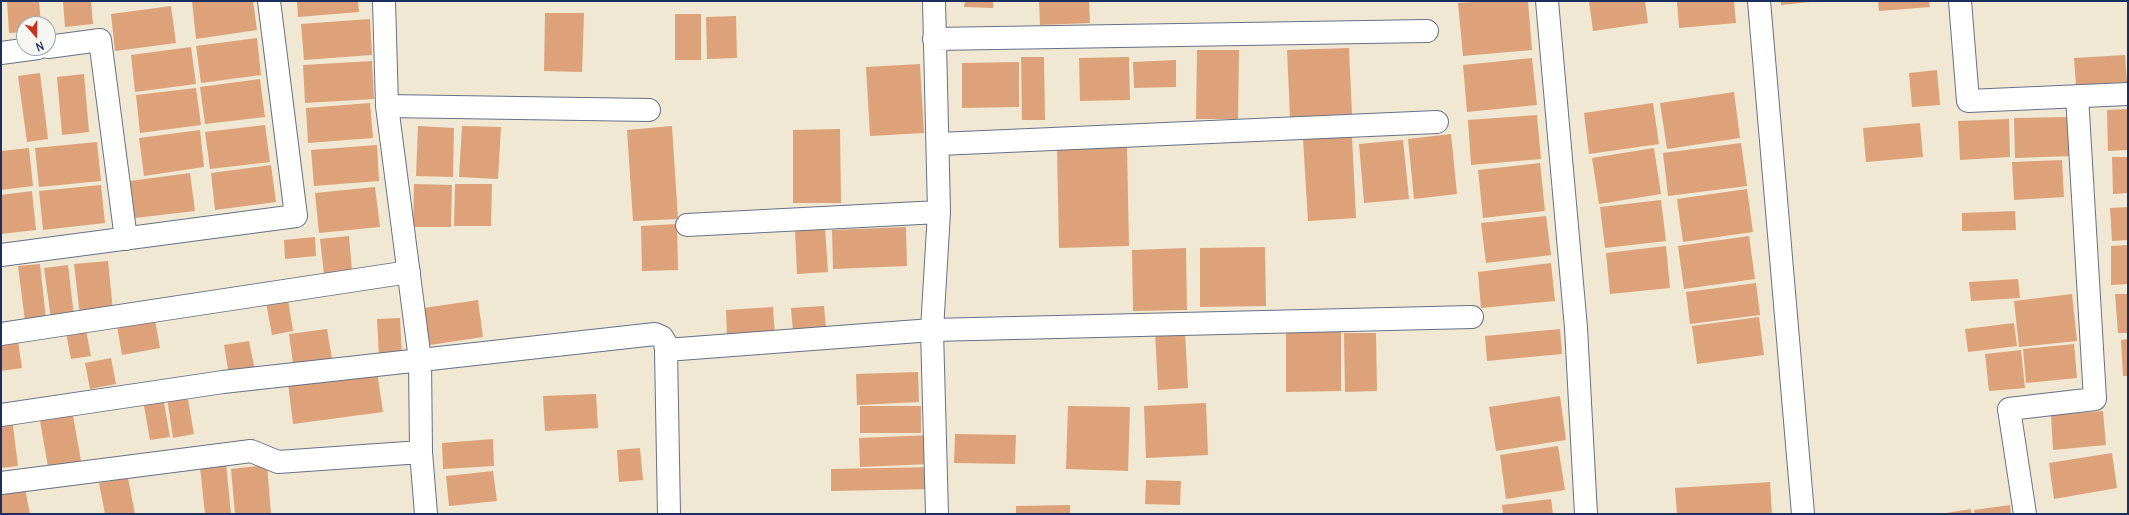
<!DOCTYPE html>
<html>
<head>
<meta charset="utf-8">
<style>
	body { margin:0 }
	#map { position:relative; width:2129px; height:515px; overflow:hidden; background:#f0e8d2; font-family:Delius,sans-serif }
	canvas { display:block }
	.frame { position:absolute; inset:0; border:2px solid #1b2f5e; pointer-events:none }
	.north { position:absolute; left:16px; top:16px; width:40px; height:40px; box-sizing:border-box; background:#f6f6f2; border:1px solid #9ea6b7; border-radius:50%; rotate:160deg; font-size:11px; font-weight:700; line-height:16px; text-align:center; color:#1b2f5e }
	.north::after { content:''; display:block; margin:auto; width:14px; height:18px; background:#c8321e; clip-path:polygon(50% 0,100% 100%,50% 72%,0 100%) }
</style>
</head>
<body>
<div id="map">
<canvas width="2129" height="515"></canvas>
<div class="frame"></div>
<div class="north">N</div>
</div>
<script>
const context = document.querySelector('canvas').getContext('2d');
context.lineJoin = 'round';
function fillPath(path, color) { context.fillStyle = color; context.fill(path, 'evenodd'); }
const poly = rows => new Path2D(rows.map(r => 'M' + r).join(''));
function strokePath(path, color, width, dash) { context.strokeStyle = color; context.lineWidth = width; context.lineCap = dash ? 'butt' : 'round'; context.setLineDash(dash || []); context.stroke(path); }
fillPath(poly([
	[7,1,39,1,41,24,24,24,24,32,9,33],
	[63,1,91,1,93,24,65,27],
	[192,1,253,1,257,30,196,39],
	[297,1,358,1,359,12,298,17],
	[965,1,993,1,993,8,964,7],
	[1039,1,1089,1,1090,23,1040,25],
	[1488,1,1528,1,1532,50,1463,56,1458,3],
	[1589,1,1645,1,1648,23,1593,31],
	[1677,1,1734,1,1736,23,1679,28],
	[1781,1,1810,1,1810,2,1781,5],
	[1878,1,1929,1,1930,7,1879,11],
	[171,6,176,43,115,51,111,14],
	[545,13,584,13,582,72,544,71],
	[675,14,701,14,701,60,675,60],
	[736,16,737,58,707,59,706,17],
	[370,19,372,55,304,60,301,24],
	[257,38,261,75,201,83,196,46],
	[191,47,196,84,135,92,131,55],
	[1349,48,1352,114,1290,117,1287,50],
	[1197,50,1239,50,1238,119,1196,119],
	[2125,55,2127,82,2076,85,2074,58],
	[1021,57,1044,57,1045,120,1022,120],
	[1129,57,1130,100,1080,101,1079,58],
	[1532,58,1537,105,1467,112,1463,65],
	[1176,60,1176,87,1134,88,1133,62],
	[372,61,374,99,305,103,303,65],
	[1019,62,1019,107,962,108,962,63],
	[920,64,924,133,870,136,866,67],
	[1937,70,1940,105,1912,107,1909,73],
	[40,73,48,139,27,142,18,76],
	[84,74,89,132,62,135,57,77],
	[260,79,265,117,205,124,200,87],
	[196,88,201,125,140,133,136,95],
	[1734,92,1740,138,1667,149,1660,103],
	[370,103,373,138,308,143,306,108],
	[1653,103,1659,144,1589,154,1584,113],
	[2128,109,2128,150,2108,151,2107,110],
	[1537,115,1541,159,1471,165,1468,120],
	[2070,117,2072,156,2015,158,2014,118],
	[2009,119,2010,157,1960,160,1958,121],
	[1920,123,1923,157,1866,162,1863,128],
	[265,125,270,162,210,169,205,132],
	[418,126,454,128,453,177,416,176],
	[462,126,501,127,498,179,459,177],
	[672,126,678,219,633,221,627,130],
	[840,129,841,203,793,203,793,130],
	[200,130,204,167,144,176,139,138],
	[1451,134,1457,194,1414,199,1408,139],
	[1352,136,1356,218,1308,221,1303,139],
	[1403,140,1409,199,1364,203,1359,144],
	[97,142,101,181,39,187,35,148],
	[1741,143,1747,186,1668,196,1663,153],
	[377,145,379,181,314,186,311,150],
	[1127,147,1129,246,1059,248,1057,148],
	[29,148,33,186,1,190,1,151],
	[1654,148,1661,194,1599,204,1592,158],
	[2112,157,2128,157,2128,193,2113,194],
	[2062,160,2064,197,2014,200,2012,162],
	[1540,163,1545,211,1483,218,1478,170],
	[271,165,276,202,215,210,211,173],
	[190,173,195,211,135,218,130,181],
	[414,184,452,185,451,227,413,227],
	[455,184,492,184,491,226,454,226],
	[101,185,105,223,43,230,39,191],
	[375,187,380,227,319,233,315,193],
	[1747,189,1753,232,1683,242,1677,199],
	[32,191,36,230,1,234,1,195],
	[1661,200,1666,241,1605,248,1600,207],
	[2128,207,2128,240,2112,241,2110,208],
	[2015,211,2016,230,1962,231,1962,213],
	[1546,216,1551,255,1486,263,1481,223],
	[677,224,678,270,642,271,641,226],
	[906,227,907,266,833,269,832,230],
	[825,228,828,272,797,274,795,230],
	[349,236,352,271,324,274,320,239],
	[1749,236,1755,279,1684,289,1678,246],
	[315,237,316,256,285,259,284,240],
	[2128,245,2128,284,2111,285,2111,246],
	[1666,246,1670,288,1610,294,1606,253],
	[1265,247,1266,306,1200,307,1200,248],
	[1186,248,1187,310,1133,311,1132,250],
	[108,261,113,311,80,315,74,264],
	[1551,263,1555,301,1481,308,1478,272],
	[40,264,46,319,25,321,18,266],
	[68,265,74,316,51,319,44,268],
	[2018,279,2020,298,1971,301,1969,282],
	[1756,283,1760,315,1690,324,1686,292],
	[287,293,293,331,272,335,265,297],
	[2072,294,2077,341,2019,347,2014,301],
	[2115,294,2128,294,2128,333,2118,333],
	[478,300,483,337,430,345,424,308],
	[824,306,826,329,793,331,791,308],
	[773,307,775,336,727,338,726,310],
	[154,314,160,348,122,355,116,320],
	[1759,317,1764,355,1697,364,1692,326],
	[400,318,402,357,379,358,377,319],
	[2014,323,2017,346,1968,352,1965,329],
	[327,329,333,365,294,371,289,334],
	[1560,329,1562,354,1487,361,1485,336],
	[86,330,91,356,71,359,66,333],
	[1185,330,1188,388,1158,390,1155,332],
	[1341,331,1341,391,1286,392,1286,332],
	[1344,333,1376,333,1377,391,1345,392],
	[17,335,22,368,1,371,1,338],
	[2128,339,2128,376,2123,376,2121,340],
	[249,341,255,371,229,375,224,345],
	[2074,344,2077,378,2026,383,2023,349],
	[2021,350,2025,388,1989,391,1985,354],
	[111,358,116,384,90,389,85,363],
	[377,371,383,412,293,424,288,383],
	[918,372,919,402,857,405,856,374],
	[187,394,194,434,173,438,167,398],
	[596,394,598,428,545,431,543,396],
	[1560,396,1566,440,1496,451,1489,407],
	[163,397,170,437,150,440,143,400],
	[1206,403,1208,455,1146,458,1144,406],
	[860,406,921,406,921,433,860,433],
	[1068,406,1130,407,1128,471,1066,469],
	[72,410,81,461,48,467,39,415],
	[2103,411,2106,445,2053,450,2051,415],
	[12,418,18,466,1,468,1,419],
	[955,434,1016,435,1015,464,954,463],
	[930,435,931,464,860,467,859,438],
	[493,439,494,466,443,469,442,443],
	[1558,446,1565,490,1506,499,1500,455],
	[640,448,643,480,619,482,617,450],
	[2112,453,2117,488,2054,499,2049,463],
	[226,464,231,514,205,514,200,467],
	[267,465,271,514,235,514,231,469],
	[934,467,935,489,831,491,831,469],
	[493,471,497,501,449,506,446,476],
	[128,478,135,514,105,514,99,483],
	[1146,480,1181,481,1180,505,1145,504],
	[1770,482,1772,514,1677,514,1675,488],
	[24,484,30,514,1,514,1,488],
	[1551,499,1553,514,1503,514,1502,505],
	[1070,505,1070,514,1016,514,1016,506],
	[2010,505,2011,514,1975,514,1974,510],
	[1971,509,1972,514,1946,514,1946,513]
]), '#dda279');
const street = poly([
	[384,1,387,106,420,360,421,452,426,514],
	[934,1,939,212,932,330,937,514],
	[1547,1,1576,328,1586,514],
	[1759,1,1803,514],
	[1960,1,1968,101,2128,94],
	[934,39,1427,31],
	[48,47,100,40,126,239],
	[1,53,38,48],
	[387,106,649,110],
	[939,144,1437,122],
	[687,225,939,212],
	[1,255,296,216,269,1],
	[1,334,409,272],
	[666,350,932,330,1472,317],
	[1,415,223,382,655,334,662,337,665,342,666,350,669,514],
	[1,483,251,451,278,462,421,452],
	[2025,514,2009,409,2095,399,2077,96]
]);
strokePath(street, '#667087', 24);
strokePath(street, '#fff', 22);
</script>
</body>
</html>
